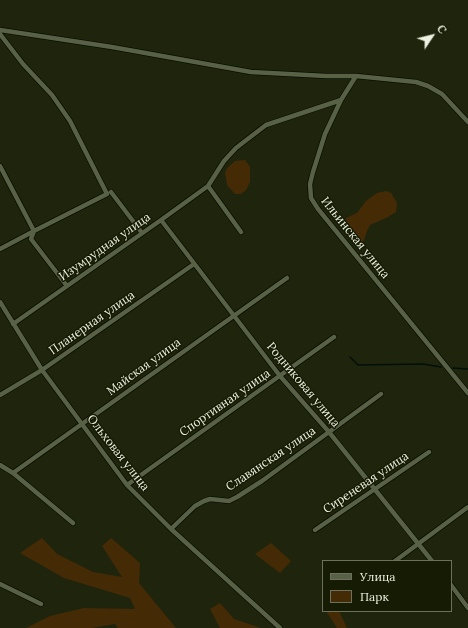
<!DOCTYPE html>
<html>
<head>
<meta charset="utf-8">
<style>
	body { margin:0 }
	#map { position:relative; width:468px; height:628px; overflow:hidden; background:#1f250d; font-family:Lora,serif }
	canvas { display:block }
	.legend { position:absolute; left:322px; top:560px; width:130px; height:52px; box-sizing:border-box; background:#161b04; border:1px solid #6c715c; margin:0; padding:5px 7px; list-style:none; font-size:12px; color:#ecf1e1 }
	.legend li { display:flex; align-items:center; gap:8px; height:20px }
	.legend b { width:20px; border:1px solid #6c715c }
	.north { position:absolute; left:412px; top:16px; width:40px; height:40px; -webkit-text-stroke:3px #161b04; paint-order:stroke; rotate:55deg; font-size:11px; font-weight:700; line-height:16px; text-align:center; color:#ecf1e1 }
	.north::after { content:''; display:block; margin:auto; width:14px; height:18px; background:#ecf1e1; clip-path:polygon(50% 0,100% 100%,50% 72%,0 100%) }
</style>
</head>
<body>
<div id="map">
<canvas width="468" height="628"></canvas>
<ul class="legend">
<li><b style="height:5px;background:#586045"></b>Улица</li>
<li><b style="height:11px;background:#452a06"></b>Парк</li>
</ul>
<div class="north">С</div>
</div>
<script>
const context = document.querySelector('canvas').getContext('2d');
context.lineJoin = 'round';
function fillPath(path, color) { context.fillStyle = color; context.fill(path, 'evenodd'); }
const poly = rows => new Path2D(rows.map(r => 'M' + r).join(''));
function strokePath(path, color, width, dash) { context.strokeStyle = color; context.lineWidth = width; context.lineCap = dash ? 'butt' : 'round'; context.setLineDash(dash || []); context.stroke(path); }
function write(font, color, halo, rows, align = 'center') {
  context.font = font + ' Lora,serif'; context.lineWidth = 3; context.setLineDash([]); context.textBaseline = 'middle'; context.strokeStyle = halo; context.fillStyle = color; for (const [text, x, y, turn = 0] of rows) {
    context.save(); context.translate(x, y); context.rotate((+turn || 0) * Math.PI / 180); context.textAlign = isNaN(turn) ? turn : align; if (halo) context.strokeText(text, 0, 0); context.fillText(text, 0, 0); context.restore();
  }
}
fillPath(poly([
	[245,160,250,167,250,182,246,190,241,194,235,194,227,185,225,173,227,168,235,161],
	[386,191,391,193,397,203,396,212,388,217,370,225,367,231,363,243,361,245,358,245,353,241,346,232,345,223,346,218,357,213,366,201,377,193],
	[42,538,57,554,93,572,122,577,102,546,111,538,140,563,139,583,176,628,118,628,115,624,92,628,26,628,50,616,84,608,135,609,130,598,64,578,20,553],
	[271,543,291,561,280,573,255,554],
	[220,603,234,619,261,628,220,628,210,609],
	[326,611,339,611,347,628,337,628]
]), '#452a06');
strokePath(poly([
	[350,357,358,365,423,364,441,367],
	[453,368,468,369]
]), '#020f0a', 1.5);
const street = poly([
	[0,30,112,47,251,72,326,76,356,76,416,82,428,86,442,94,468,122],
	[0,34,23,64,52,95,70,121,107,194,34,231,0,249],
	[356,76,341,100,325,134,313,172,310,184,311,198,318,209,468,393],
	[0,166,34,231,31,239,67,286],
	[208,186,241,232],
	[111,192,142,233],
	[161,220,280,376,329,432,432,561],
	[0,302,42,370,127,485,171,529,280,628],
	[13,324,161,220,208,186,224,161,236,148,266,125,341,100],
	[0,395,42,370,194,264],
	[0,465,13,473,73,523],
	[13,473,287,278],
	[127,485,334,337],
	[171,529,195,506,204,501,210,499,229,501,237,497,262,481,381,394],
	[315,530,429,452],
	[395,561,468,507],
	[0,584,41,604],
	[451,585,468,608]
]);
strokePath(street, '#090e00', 6);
strokePath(street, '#586045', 4.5);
write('12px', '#ecf1e1', '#161b04', [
	["Ильинская улица",355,238,51],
	["Изумрудная улица",105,247,-35],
	["Планерная улица",92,323,-35],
	["Майская улица",144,367,-36],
	["Родниковая улица",303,385,50],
	["Спортивная улица",225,403,-35],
	["Ольховая улица",118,453,52],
	["Славянская улица",271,459,-34],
	["Сиреневая улица",366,483,-34]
]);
</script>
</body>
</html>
